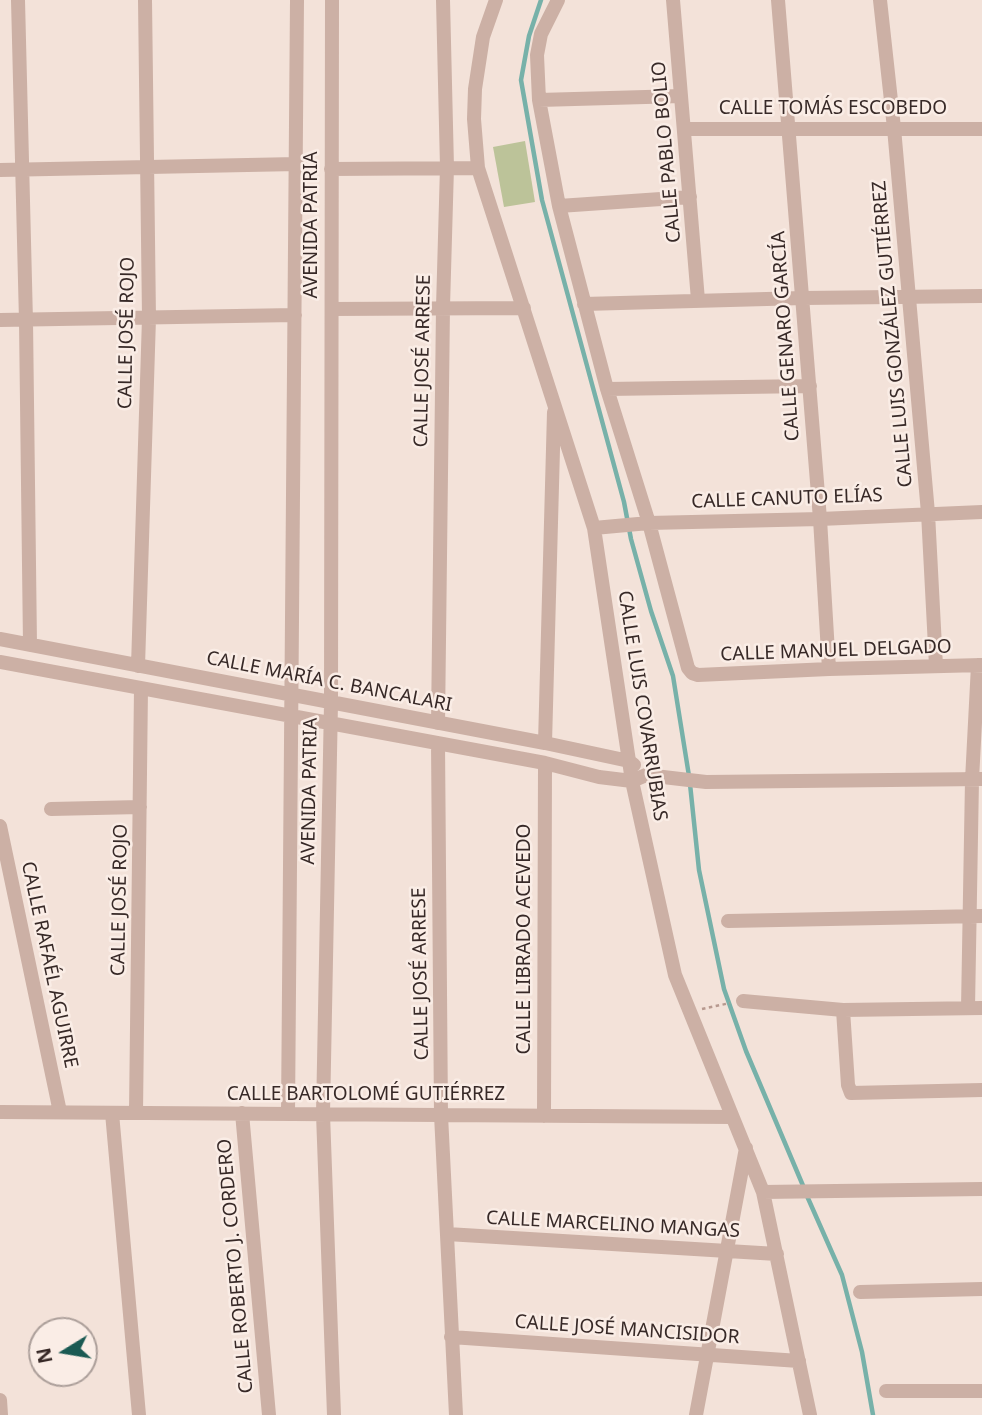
<!DOCTYPE html>
<html>
<head>
<meta charset="utf-8">
<style>
	body { margin:0 }
	#map { position:relative; width:982px; height:1415px; overflow:hidden; background:#f3e2d9; font-family:"Noto Sans",sans-serif }
	canvas { display:block }
	.north { position:absolute; left:28px; top:1317px; width:70px; height:70px; box-sizing:border-box; background:#faede6; border:2px solid #ac9f9a; border-radius:50%; rotate:259deg; font-size:19px; font-weight:700; line-height:28px; text-align:center; color:#372927 }
	.north::after { content:''; display:block; margin:auto; width:24px; height:32px; background:#1a5a53; clip-path:polygon(50% 0,100% 100%,50% 72%,0 100%) }
</style>
</head>
<body>
<div id="map">
<canvas width="982" height="1415"></canvas>
<div class="north">N</div>
</div>
<script>
const context = document.querySelector('canvas').getContext('2d');
context.lineJoin = 'round';
function fillPath(path, color) { context.fillStyle = color; context.fill(path, 'evenodd'); }
const poly = rows => new Path2D(rows.map(r => 'M' + r).join(''));
function strokePath(path, color, width, dash) { context.strokeStyle = color; context.lineWidth = width; context.lineCap = dash ? 'butt' : 'round'; context.setLineDash(dash || []); context.stroke(path); }
function write(font, color, halo, rows, align = 'center') {
  context.font = font + ' "Noto Sans",sans-serif'; context.lineWidth = 5; context.setLineDash([]); context.textBaseline = 'middle'; context.strokeStyle = halo; context.fillStyle = color; for (const [text, x, y, turn = 0] of rows) {
    context.save(); context.translate(x, y); context.rotate((+turn || 0) * Math.PI / 180); context.textAlign = isNaN(turn) ? turn : align; if (halo) context.strokeText(text, 0, 0); context.fillText(text, 0, 0); context.restore();
  }
}
fillPath(poly([
	[525,141,535,202,504,207,493,147]
]), '#bcc399');
strokePath(poly([
	[541,0,529,36,521,80,542,200,624,502,631,539,651,611,673,676,689,776],
	[690,784,699,870,724,989,746,1051,804,1188],
	[807,1196,842,1275,862,1352,873,1415]
]), '#77b1a9', 4.5);
strokePath(poly([
	[702,1009,730,1003]
]), '#b7998f', 2.5, [3.5, 3.5]);
strokePath(poly([
	[18,0,26,321,30,645],
	[332,0,331,703,323,1114,334,1415],
	[496,0,483,37,475,89,474,119,478,168,594,528,632,781,675,975,763,1192,810,1415],
	[558,0,541,34,537,55,539,100,559,206,607,389,649,523,688,668,692,673,698,675,829,669,982,665],
	[673,0,698,300],
	[778,0,820,519,829,669],
	[880,0,894,128,928,513,936,666],
	[539,100,681,96],
	[684,129,982,129],
	[331,169,478,168],
	[0,170,297,164],
	[559,206,690,197],
	[584,304,803,298,982,296],
	[332,309,524,308],
	[0,320,295,315],
	[607,389,810,386],
	[594,528,649,523,820,519,982,512],
	[0,639,545,743,629,761,634,765],
	[0,662,545,763,599,777,632,781,646,775,706,782,982,779],
	[138,666,149,318,145,0],
	[438,723,443,307,447,167,443,0],
	[438,743,441,1115,456,1415],
	[545,743,554,412],
	[51,809,140,807],
	[0,826,60,1112],
	[728,921,982,916],
	[743,1001,843,1010,982,1008],
	[968,1008,972,780,978,665],
	[843,1010,848,1085,851,1093,982,1090],
	[0,1112,732,1117],
	[112,1113,139,1415],
	[136,1113,141,688],
	[242,1113,269,1415],
	[288,1114,297,0],
	[544,1116,545,763],
	[763,1192,982,1189],
	[447,1234,777,1254],
	[860,1292,982,1289],
	[451,1337,799,1361],
	[886,1391,982,1391],
	[0,1400,1,1415],
	[696,1415,746,1148]
]), '#ccb0a5', 14);
write('19px', '#372927', '#faede6', [
	["CALLE TOMÁS ESCOBEDO",833,109],
	["CALLE PABLO BOLIO",667,152,-95],
	["AVENIDA PATRIA",312,225,-90],
	["CALLE JOSÉ ROJO",127,333,-89],
	["CALLE LUIS GONZÁLEZ GUTIÉRREZ",893,334,-95],
	["CALLE GENARO GARCÍA",786,336,-94],
	["CALLE JOSÉ ARRESE",423,361,-89],
	["CALLE CANUTO ELÍAS",787,499,-2],
	["CALLE MANUEL DELGADO",836,651,-2],
	["CALLE MARÍA C. BANCALARI",329,682,11],
	["CALLE LUIS COVARRUBIAS",642,706,81],
	["AVENIDA PATRIA",310,791,-89],
	["CALLE JOSÉ ROJO",120,900,-89],
	["CALLE LIBRADO ACEVEDO",525,939,-90],
	["CALLE RAFAÉL AGUIRRE",49,965,78],
	["CALLE JOSÉ ARRESE",421,974,-91],
	["CALLE BARTOLOMÉ GUTIÉRREZ",366,1095],
	["CALLE MARCELINO MANGAS",613,1225,3],
	["CALLE ROBERTO J. CORDERO",236,1266,-95],
	["CALLE JOSÉ MANCISIDOR",627,1330,4]
]);
</script>
</body>
</html>
